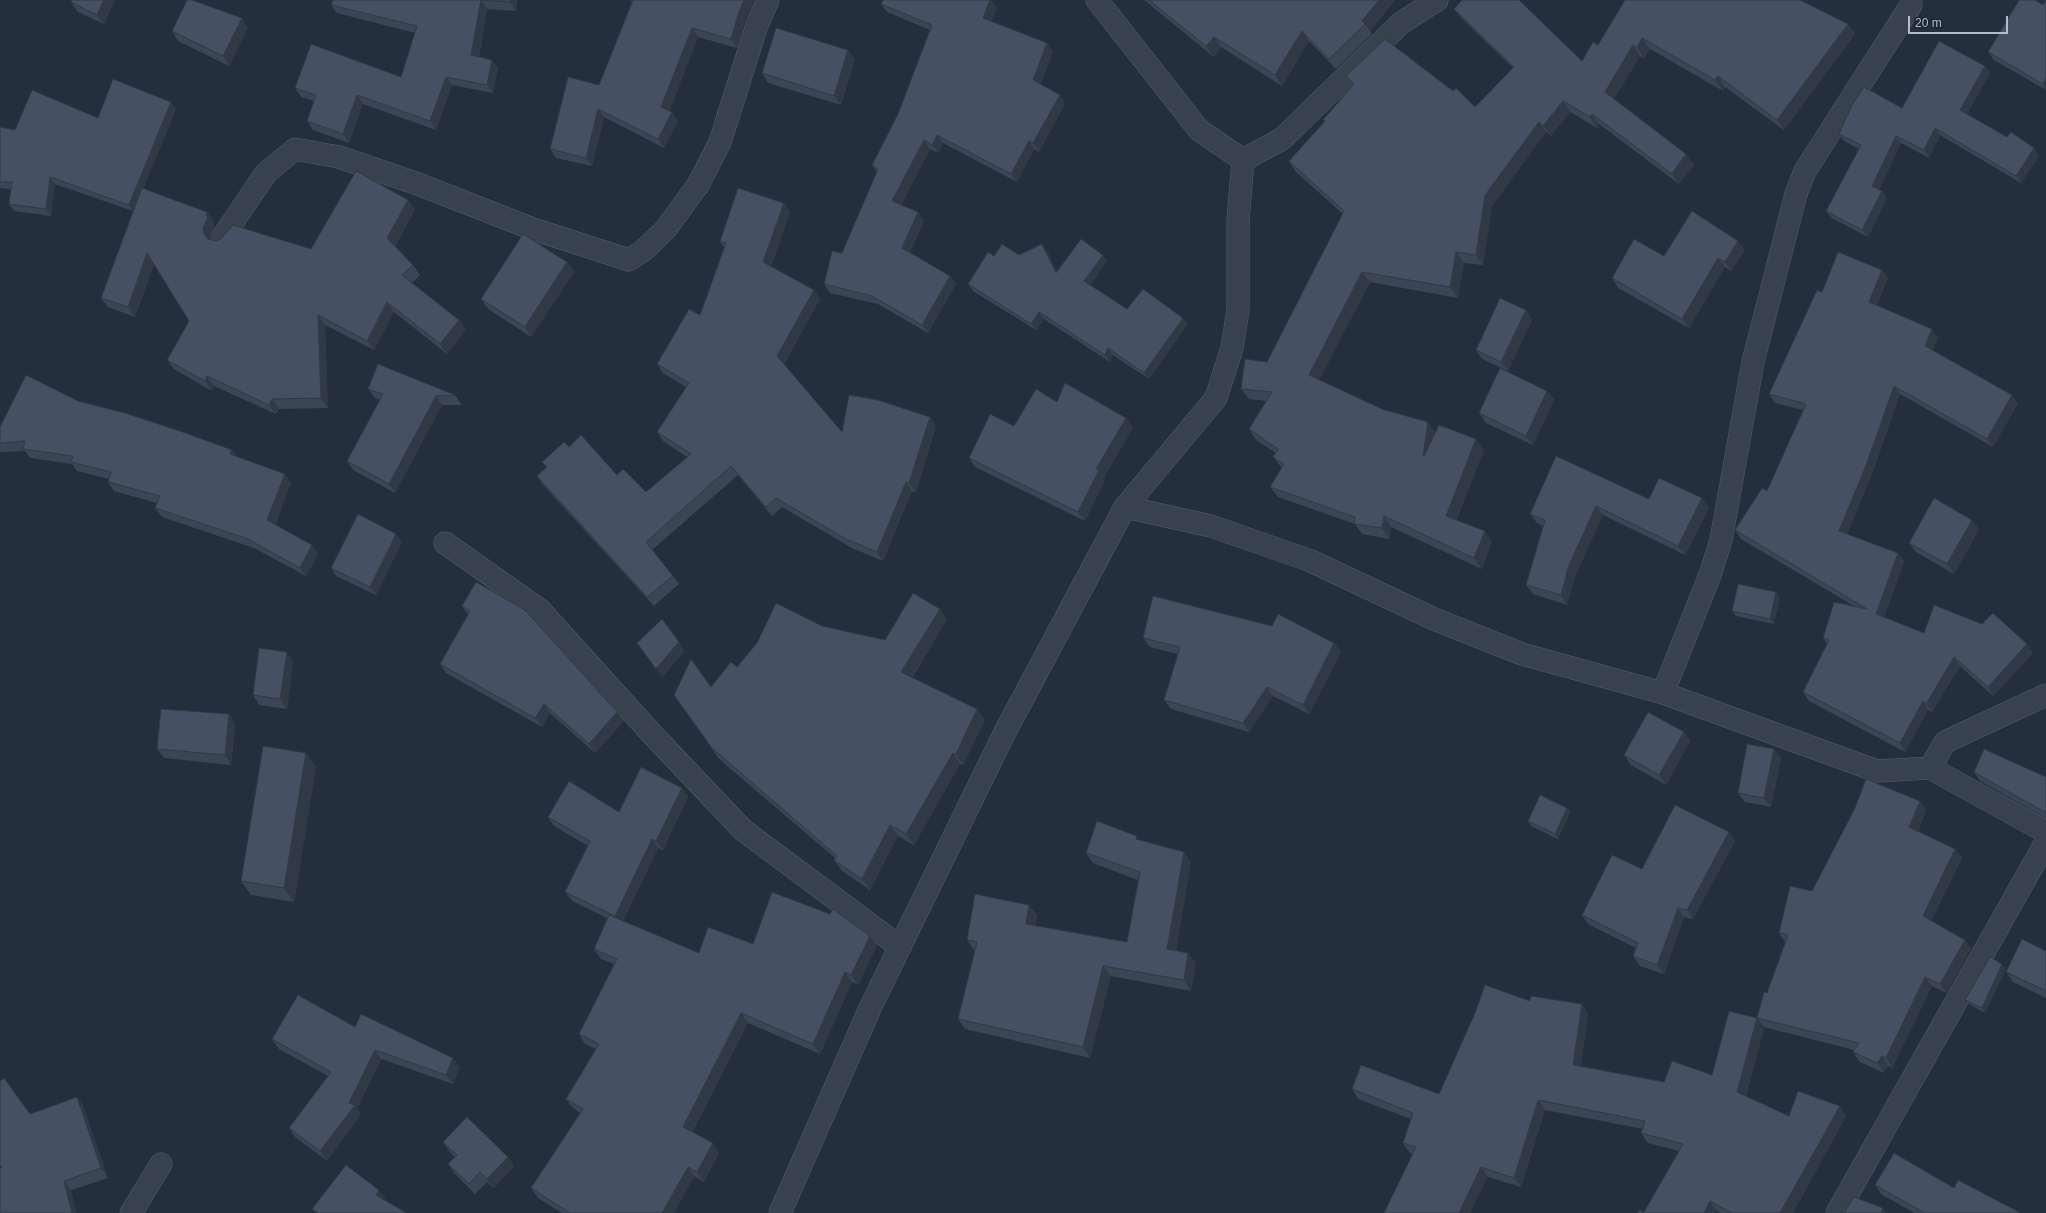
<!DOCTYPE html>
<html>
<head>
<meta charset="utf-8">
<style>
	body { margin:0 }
	#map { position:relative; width:2046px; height:1213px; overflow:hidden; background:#242f3e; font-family:Helvetica,sans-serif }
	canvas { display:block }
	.scale { position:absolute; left:1908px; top:16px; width:100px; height:18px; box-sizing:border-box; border:2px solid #b4bcc9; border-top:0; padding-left:5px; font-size:12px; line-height:14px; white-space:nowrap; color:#b4bcc9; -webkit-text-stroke:3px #1d2633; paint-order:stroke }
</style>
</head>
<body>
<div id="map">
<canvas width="2046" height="1213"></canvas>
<div class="scale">20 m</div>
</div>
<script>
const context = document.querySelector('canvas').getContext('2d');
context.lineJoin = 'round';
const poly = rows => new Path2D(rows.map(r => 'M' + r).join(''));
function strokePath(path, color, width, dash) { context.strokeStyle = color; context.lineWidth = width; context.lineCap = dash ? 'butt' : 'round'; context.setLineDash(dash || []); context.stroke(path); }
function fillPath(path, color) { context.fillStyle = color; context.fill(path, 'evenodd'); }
const minor = poly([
	[1243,160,1282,139,1401,23,1437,0],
	[222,238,266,173,295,149,339,157,418,184,533,229,629,260,644,250,665,230,698,185,720,142,757,25,768,0],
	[1125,507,1211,526,1311,561,1434,619,1522,654,1663,693,1877,771,1930,768,1945,742,2046,695],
	[445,543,540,610,652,734,743,830,900,947],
	[1663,693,1710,575,1721,540,1753,362,1796,194,1805,171,1911,5],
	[1930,768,2046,832],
	[131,1213,161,1164],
	[780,1213,871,1006,1005,732,1125,507,1216,398,1232,348,1238,310,1238,221,1243,160,1199,130,1097,0],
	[1837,1213,2046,842]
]);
strokePath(minor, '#565f6c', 23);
strokePath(minor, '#38414e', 22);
fillPath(poly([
	[115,0,104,24,78,12,71,2],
	[333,0,517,0,516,11,487,9,479,57,498,68,493,93,452,85,436,130,363,104,349,143,313,130,307,121,314,101,301,97,295,88,401,77,415,33,337,13,331,5],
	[628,0,754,0,745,21,737,48,698,37,669,111,678,121,664,148,604,117,592,166,556,158,550,149,599,85,632,1],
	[1144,0,1395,0,1370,31,1372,34,1336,69,1309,41,1282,86,1221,47,1214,57],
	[1625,0,1848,24,1855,34,1784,130,1725,87,1723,91,1650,49,1644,58,1640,56,1614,99,1686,154,1694,165,1679,184,1599,124,1597,128,1570,112,1551,136,1546,132,1492,206,1483,265,1464,263,1458,298,1370,282,1319,380,1382,409,1436,432,1484,450,1456,520,1492,541,1482,569,1391,527,1389,539,1362,534,1355,524,1278,497,1270,487,1282,468,1273,457,1276,453,1256,440,1249,429,1266,401,1249,399,1241,389,1267,362,1343,214,1296,172,1289,161,1325,122,1323,120,1353,86,1346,76,1475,107,1513,68,1462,19,1454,9,1582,61,1598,45],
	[2046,0,2046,90,1994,60,1988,52,2043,5],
	[881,4,997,8,991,21,1047,43,1053,52,1040,85,1060,95,1065,104,1039,152,1034,149,1017,182,943,143,938,153,930,149,901,205,918,212,924,221,910,252,950,276,956,284,928,333,878,304,830,293,824,284,842,253,877,173,872,165,898,114,930,30,887,12],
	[248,28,229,66,178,41,172,31],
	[855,59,841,105,768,83,762,73],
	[1985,66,1990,73,1967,114,2007,137,2034,148,2039,156,2021,183,1940,135,1929,158,1901,143,1879,190,1882,191,1887,198,1868,237,1832,218,1826,211,1859,149,1844,141,1839,134,1902,108],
	[176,109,143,189,207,212,214,221,213,225,214,227,210,238,210,239,215,241,311,249,408,200,415,210,395,246,413,265,420,275,412,283,459,320,466,330,447,354,394,312,374,350,325,325,328,408,279,409,276,414,214,386,212,391,174,369,167,360,189,321,154,264,135,317,108,307,101,298,133,211,55,184,51,216,14,211,9,204,11,189,0,188,0,127,15,130,98,118],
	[790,212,771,266,814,290,820,299,784,364,842,432,936,426,916,492,912,491,883,561,852,548,782,507,772,516,738,475,652,550,673,576,679,584,654,606,543,485,537,476,546,467,542,462,569,447,646,492,687,457,663,441,657,432,686,387,663,373,657,364,700,315,724,248,720,241],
	[1745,250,1731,271,1725,267,1689,328,1618,288,1612,278],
	[1047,251,1057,272,1107,261,1090,285,1127,309,1183,318,1187,325,1149,379,1113,355,1110,362,1044,319,1036,330,973,291,968,284,994,256,1019,255],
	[567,262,574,272,531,337,488,309,481,299],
	[1882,270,1888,278,1877,305,1938,338,1932,350,2018,403,1993,447,1900,394,1873,471,1847,534,1898,553,1904,562,1884,617,1924,633,2033,653,1993,696,1960,666,1932,712,1928,710,1905,752,1809,701,1803,692,1827,644,1823,638,1854,606,1741,539,1735,530,1767,491,1803,410,1775,403,1769,394,1822,292],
	[1526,310,1532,320,1508,371,1482,359,1476,350],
	[368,389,455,395,462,405,442,405,395,493,353,470,347,461,380,400,375,398],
	[1547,391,1554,400,1533,445,1486,423,1479,413],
	[78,401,232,450,236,456,291,483,275,525,318,554,306,576,254,548,162,517,155,508,157,503,114,491,108,482,109,479,77,471,72,464,30,458,25,451,0,452,0,427],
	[1057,402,1126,418,1133,428,1104,477,1105,480,1085,521,975,467,969,458,1014,426],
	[1649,499,1709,508,1685,555,1603,515,1576,574,1567,605,1533,594,1526,585,1543,526,1537,523,1530,514],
	[1972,520,1979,529,1954,574,1916,552,1909,543],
	[396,534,402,542,376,595,336,576,331,568],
	[476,582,617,712,624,721,595,753,550,713,542,727,446,673,440,664,468,615,462,606],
	[1780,597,1774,624,1736,616,1732,611],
	[947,619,912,678,977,709,985,720,963,765,960,764,914,845,898,836,870,890,842,871,834,860,835,858,719,759,674,695,711,687,737,667,822,626,885,640],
	[1143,638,1334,643,1341,652,1309,714,1273,696,1249,732,1171,709,1164,700,1178,654,1150,647],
	[293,662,287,709,259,705,253,695],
	[235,724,231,765,164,758,157,749],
	[1684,732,1690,741,1666,785,1631,765,1624,755],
	[1774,749,1781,758,1771,807,1745,802,1738,793],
	[306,753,316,767,294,902,251,895,241,881],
	[1974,772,2046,777,2046,818,1980,781],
	[682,788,688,797,663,850,658,848,623,921,699,953,753,944,877,945,858,985,852,982,820,1054,748,1023,692,1132,719,1153,704,1182,694,1176,674,1213,562,1213,538,1198,531,1188,580,1113,573,1108,566,1099,596,1049,585,1044,579,1034,614,964,601,959,594,949,607,918,572,901,565,892,588,846,554,826,548,817,619,812],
	[1920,801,1926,810,1918,831,1955,849,1962,858,1931,921,1965,940,1971,949,1946,993,1932,986,1892,1068,1888,1066,1884,1073,1860,1062,1853,1052,1854,1050,1764,1027,1757,1018,1767,993,1785,942,1779,933],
	[1567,808,1570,812,1558,839,1531,826,1528,821],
	[1729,832,1735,841,1693,919,1684,917,1664,974,1640,966,1633,956,1636,948,1588,924,1582,915,1642,869],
	[1140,840,1184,852,1191,862,1176,950,1196,963,1191,991,1111,976,1090,1058,965,1029,958,1019,975,951,974,950,967,940,1037,915,1035,926,1127,942,1138,880,1093,863,1086,853],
	[2046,951,2046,998,2013,982,2006,972],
	[2006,969,1985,1013,1969,1004,1965,1000],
	[1530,1001,1588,1013,1581,1066,1664,1082,1712,1075,1764,1028,1746,1096,1789,1116,1846,1116,1793,1213,1721,1213,1716,1210,1644,1212,1679,1151,1648,1143,1641,1133,1643,1129,1545,1110,1521,1187,1410,1153,1403,1143,1411,1119,1358,1099,1352,1089,1439,1094],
	[355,1027,460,1067,453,1084,381,1059,357,1109,361,1114,327,1161,295,1137,289,1128,328,1076,279,1049,272,1039],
	[77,1097,83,1106,108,1178,71,1190,76,1213,0,1213,30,1114],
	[443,1142,508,1157,514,1166,494,1188,487,1182,475,1194,455,1174,448,1164,455,1157,449,1151],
	[1875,1185,1954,1188,2019,1212,2020,1213,1915,1213,1882,1195]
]), '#3b4654');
fillPath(poly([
	[104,0,115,0,104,24,97,15],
	[481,0,487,9,477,64,471,55],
	[510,0,517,0,516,11,510,2],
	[744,0,754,0,745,21,737,48,731,39,739,12],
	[990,0,991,0,997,8,989,27,983,18],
	[1379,0,1395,0,1370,31,1365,24,1362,21],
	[242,18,248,28,229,66,223,56],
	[1848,24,1855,34,1784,130,1777,120],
	[692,28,698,37,668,116,661,107],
	[1302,31,1309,41,1282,86,1275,75],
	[1214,37,1221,47,1214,57,1206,46],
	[1642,38,1650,49,1644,58,1637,48],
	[1047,43,1053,52,1039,89,1033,80],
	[1633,45,1640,56,1612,102,1605,92],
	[848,50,855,59,841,105,834,96],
	[492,60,498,68,493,93,487,85],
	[1985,66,1990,73,1965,117,1960,110],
	[1718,76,1725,87,1723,91,1715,80],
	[446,77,452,85,436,130,430,121],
	[2046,78,2046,89,2043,84],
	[357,95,363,104,349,143,343,134],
	[1060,95,1065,104,1039,152,1033,143],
	[1563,101,1570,112,1551,136,1543,126],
	[171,102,176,109,134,212,129,205],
	[598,109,604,117,592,166,586,158],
	[672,112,678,121,664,148,658,139],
	[1592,114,1599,124,1597,128,1590,117],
	[1539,122,1546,132,1492,206,1483,265,1476,255,1485,195],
	[1935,128,1940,135,1929,158,1924,150],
	[937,135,943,143,938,153,932,145],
	[1896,136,1901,143,1877,194,1872,186],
	[924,140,930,149,898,210,892,201],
	[1029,141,1034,149,1017,182,1011,174],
	[2034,148,2039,156,2021,183,2016,176],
	[1686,154,1694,165,1679,184,1672,174],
	[50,177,55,184,51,216,46,209],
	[1882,191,1887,198,1868,237,1862,230],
	[408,200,415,210,394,247,387,238],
	[784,203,790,212,770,271,763,262],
	[207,212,214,221,213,225,214,227,210,238,211,244,204,234,203,228],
	[918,212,924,221,908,256,902,248],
	[1738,241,1745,250,1731,271,1725,262],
	[1042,244,1047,251,1061,280,1056,273],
	[1456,252,1464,263,1458,298,1450,287],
	[147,253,154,263,135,317,128,307],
	[1103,255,1107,261,1089,288,1084,281],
	[1718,258,1725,267,1689,328,1682,319],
	[567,262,574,272,531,337,525,327],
	[1882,270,1888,278,1875,310,1869,302],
	[1362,272,1370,282,1316,386,1309,375],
	[950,276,956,284,928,333,922,325],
	[814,290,820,299,783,365,777,356],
	[387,302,394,312,374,350,367,341],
	[1526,310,1532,320,1508,371,1501,362],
	[1039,312,1044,319,1036,330,1031,324],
	[318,315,325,325,328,408,321,398],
	[1183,318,1187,325,1149,379,1144,373],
	[459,320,466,330,447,354,440,344],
	[1932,329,1938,338,1931,354,1925,346],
	[1108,348,1113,355,1110,362,1105,355],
	[207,376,214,386,212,391,205,381],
	[1894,386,1900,394,1873,471,1845,540,1839,531],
	[1547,391,1554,400,1533,445,1526,436],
	[2012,395,2018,403,1993,447,1987,439],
	[436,396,442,405,395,493,389,484],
	[272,399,279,409,276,414,269,405],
	[930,417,936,426,916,492,909,483],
	[1126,418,1133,428,1104,477,1105,480,1085,521,1078,512,1096,469],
	[1428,422,1436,433,1430,466,1423,456],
	[1476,439,1484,450,1454,527,1446,516],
	[232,450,238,459,230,454],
	[285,474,291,483,273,529,267,520],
	[906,482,912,491,883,561,877,552],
	[1702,498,1709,508,1685,555,1678,546],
	[1596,506,1603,515,1576,574,1567,605,1561,595,1569,565],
	[1384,516,1391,527,1389,539,1382,528],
	[1972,520,1979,529,1954,574,1947,564],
	[1485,531,1492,541,1482,569,1474,558],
	[396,534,402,542,376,595,370,587],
	[312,545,318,554,306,576,300,568],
	[1898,553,1904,562,1882,622,1876,614],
	[1776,592,1780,597,1774,624,1770,619],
	[940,609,947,619,908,683,901,672],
	[679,642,685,651,662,678,656,669],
	[1334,643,1341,652,1309,714,1303,705],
	[2027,644,2033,653,1993,696,1988,687],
	[287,652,293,662,287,709,280,699],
	[1954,657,1960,666,1932,712,1926,704],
	[1267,687,1273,696,1249,732,1243,723],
	[1923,701,1928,710,1905,752,1900,743],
	[544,704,550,713,542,727,535,718],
	[977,709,985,720,963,765,956,754],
	[617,712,624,721,595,753,589,744],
	[229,714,235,724,231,765,225,755],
	[1684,732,1690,741,1666,785,1659,775],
	[1774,749,1781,758,1771,807,1764,798],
	[306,753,316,767,294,902,284,888],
	[953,753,960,764,914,845,906,834],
	[682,788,688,797,663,850,656,841],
	[1920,801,1926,810,1915,837,1909,827],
	[1567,808,1570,812,1558,839,1555,834],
	[890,825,898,836,870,890,862,879],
	[1729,832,1735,841,1693,919,1687,910],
	[652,839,658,848,621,925,615,916],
	[1955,849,1962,858,1929,926,1923,916],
	[1184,852,1191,862,1174,959,1167,949],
	[1029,905,1037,915,1033,935,1026,924],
	[1678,908,1684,917,1664,974,1657,965],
	[870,936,877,945,858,985,851,975],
	[1965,940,1971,949,1946,993,1940,984],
	[1188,953,1196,963,1191,991,1184,980],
	[2002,964,2006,969,1985,1013,1982,1008],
	[1103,966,1111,976,1090,1058,1083,1047],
	[845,972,852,982,820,1054,813,1044],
	[1925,977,1932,986,1892,1068,1886,1058],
	[1582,1004,1588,1013,1580,1074,1573,1065],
	[741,1013,748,1023,689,1136,683,1127],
	[1757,1018,1764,1028,1744,1101,1737,1092],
	[375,1050,381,1059,357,1109,361,1114,327,1161,320,1151,349,1103],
	[1882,1056,1888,1066,1884,1073,1877,1063],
	[453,1058,460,1067,453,1084,446,1075],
	[77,1097,83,1106,108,1178,101,1168],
	[1538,1100,1545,1110,1521,1187,1514,1178],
	[1840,1106,1846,1116,1793,1213,1780,1213],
	[713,1143,719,1153,704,1182,697,1172],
	[508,1157,514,1166,494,1188,487,1179],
	[688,1167,694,1176,674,1213,662,1213],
	[1481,1167,1488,1177,1470,1213,1459,1213],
	[64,1181,71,1190,76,1213,72,1213],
	[379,1190,386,1200,382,1205,376,1195],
	[1710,1201,1716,1210,1715,1213,1704,1213],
	[1883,1208,1886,1213,1881,1213]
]), '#303945');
const building = poly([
	[72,0,104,0,97,15,71,2,72,0],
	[187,0,192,0,242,18,223,56,172,31,187,0],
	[333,0,510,0,510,2,481,0,471,55,492,60,487,85,446,77,430,121,357,95,343,134,307,121,316,95,295,88,311,44,401,77,417,26,331,5,333,0],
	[633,0,744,0,739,12,731,39,692,28,661,107,672,112,658,139,598,109,586,158,550,149,568,77,599,85,633,0],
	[883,0,990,0,983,18,1047,43,1033,80,1060,95,1033,143,1029,141,1011,174,937,135,932,145,924,140,892,201,918,212,902,248,950,276,922,325,872,296,824,284,832,251,842,253,878,169,872,165,898,114,932,25,881,4,883,0],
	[1149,0,1379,0,1362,21,1365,24,1329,59,1302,31,1275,75,1214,37,1206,46,1149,0],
	[1462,0,1519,0,1582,61,1593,42,1598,45,1625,0,1800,0,1848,24,1777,120,1718,76,1715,80,1642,38,1637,48,1633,45,1605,92,1686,154,1672,174,1592,114,1590,117,1563,101,1543,126,1539,122,1485,195,1476,255,1456,252,1450,287,1362,272,1309,375,1382,409,1428,422,1423,456,1424,456,1439,425,1476,439,1446,516,1485,531,1474,558,1384,516,1382,528,1354,524,1355,517,1270,487,1284,464,1273,457,1278,449,1249,429,1272,392,1241,389,1245,359,1267,362,1344,211,1289,161,1325,121,1323,120,1354,84,1346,76,1385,39,1453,91,1456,88,1475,107,1514,67,1454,9,1462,0],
	[2019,0,2035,0,2043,5,2046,0,2046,78,2043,84,1988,52,2019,0],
	[776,28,848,50,834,96,762,73,776,28],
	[1939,41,1985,66,1960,110,2007,137,2011,132,2034,148,2016,176,1935,128,1924,150,1896,136,1872,186,1882,191,1862,230,1826,211,1861,145,1839,134,1852,105,1864,87,1902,108,1939,41],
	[113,79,171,102,129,205,50,177,46,209,9,204,12,182,0,182,0,127,15,130,32,90,98,118,113,79],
	[356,171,408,200,387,238,413,265,402,275,459,320,440,344,387,302,367,341,318,315,321,398,272,399,269,405,207,376,205,381,167,360,189,321,147,253,128,307,101,298,142,188,207,212,206,216,208,217,203,228,204,234,208,239,215,241,221,239,233,225,311,249,356,171],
	[738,188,784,203,763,262,814,290,777,356,842,432,849,395,878,400,930,417,909,483,906,482,877,552,846,539,776,498,766,507,731,466,646,542,673,576,647,597,537,476,547,467,542,462,564,442,569,447,581,435,617,475,623,469,646,492,691,454,657,432,689,383,657,364,689,309,700,315,726,243,720,241,738,188],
	[1692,211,1738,241,1725,262,1718,258,1682,319,1612,278,1634,239,1664,256,1692,211],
	[523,234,567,262,525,327,481,299,523,234],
	[1081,239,1103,255,1084,281,1127,309,1143,289,1183,318,1144,373,1108,348,1105,355,1039,312,1031,324,968,284,988,252,994,256,1002,244,1019,255,1042,244,1056,273,1081,239],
	[1838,252,1882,270,1869,302,1932,329,1925,346,2012,395,1987,439,1894,386,1867,463,1839,531,1898,553,1876,614,1924,633,1934,605,1982,624,1993,613,2027,644,1988,687,1954,657,1926,704,1923,701,1900,743,1803,692,1829,640,1823,638,1834,602,1867,609,1735,530,1762,488,1767,491,1806,404,1769,394,1817,290,1822,292,1838,252],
	[1500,298,1526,310,1501,362,1476,350,1500,298],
	[378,364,455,395,436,396,389,484,347,461,383,394,368,389,378,364],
	[1500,368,1547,391,1526,436,1479,413,1500,368],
	[26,375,78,401,125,413,180,431,232,450,230,454,285,474,267,520,312,545,300,568,248,539,155,508,160,496,108,482,111,472,71,462,73,456,23,449,25,441,0,443,0,427,26,375],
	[1065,383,1126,418,1096,469,1099,470,1078,512,969,458,990,414,1014,426,1036,389,1057,402,1065,383],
	[1556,456,1649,499,1659,478,1702,498,1678,546,1596,506,1569,565,1561,595,1526,585,1545,520,1530,514,1556,456],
	[1934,498,1972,520,1947,564,1909,543,1934,498],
	[358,514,396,534,370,587,331,568,358,514],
	[476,582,525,610,617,712,589,744,544,704,535,718,440,664,470,611,462,606,476,582],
	[1738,584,1776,592,1770,619,1732,611,1738,584],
	[913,593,940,609,901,672,977,709,956,754,953,753,906,834,890,825,862,879,834,860,837,856,712,748,674,695,691,659,711,687,731,662,737,667,757,643,776,603,822,626,885,640,913,593],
	[1153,596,1272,626,1278,614,1334,643,1303,705,1267,687,1243,723,1164,700,1180,647,1143,638,1153,596],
	[662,619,679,642,656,669,637,643,662,619],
	[259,648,287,652,280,699,253,695,259,648],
	[161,709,229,714,225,755,157,749,161,709],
	[1648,712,1684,732,1659,775,1624,755,1648,712],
	[1747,744,1774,749,1764,798,1738,793,1747,744],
	[263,746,306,753,284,888,241,881,263,746],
	[1984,749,2046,777,2046,813,1974,772,1984,749],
	[641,767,682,788,656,841,652,839,615,916,565,892,590,841,548,817,569,781,619,812,641,767],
	[1866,779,1920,801,1909,827,1955,849,1923,916,1965,940,1940,984,1925,977,1886,1058,1882,1056,1877,1063,1853,1052,1859,1043,1757,1018,1764,992,1767,993,1788,935,1779,933,1790,886,1812,891,1855,808,1866,779],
	[1540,795,1567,808,1555,834,1528,821,1540,795],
	[1675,805,1729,832,1687,910,1678,908,1657,965,1633,956,1638,943,1582,915,1612,855,1642,869,1675,805],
	[1097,821,1137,836,1136,839,1184,852,1167,949,1188,953,1184,980,1103,966,1083,1047,958,1019,977,942,967,940,975,894,1029,905,1026,924,1127,942,1140,872,1086,853,1097,821],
	[772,892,830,914,833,909,870,936,851,975,845,972,813,1044,741,1013,683,1127,713,1143,697,1172,688,1167,662,1213,570,1213,531,1188,583,1109,566,1099,599,1044,579,1034,617,959,594,949,609,915,699,953,708,927,753,944,772,892],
	[2022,939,2046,951,2046,991,2006,972,2022,939],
	[1990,957,2002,964,1982,1008,1965,1000,1990,957],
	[1485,985,1530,1001,1531,996,1582,1004,1573,1065,1664,1082,1672,1061,1712,1075,1729,1011,1757,1018,1737,1092,1789,1116,1798,1091,1840,1106,1780,1213,1732,1213,1710,1201,1704,1213,1637,1213,1639,1210,1644,1212,1683,1144,1641,1133,1645,1121,1538,1100,1514,1178,1481,1167,1459,1213,1384,1213,1416,1147,1403,1143,1413,1113,1352,1089,1361,1065,1439,1094,1475,1013,1485,985],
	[298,995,355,1027,361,1014,453,1058,446,1075,375,1050,349,1103,355,1105,320,1151,289,1128,331,1072,272,1039,298,995],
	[4,1078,30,1114,77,1097,101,1168,64,1181,72,1213,0,1213,0,1168,2,1168,0,1165,0,1081,4,1078],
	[467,1117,508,1157,487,1179,480,1172,469,1184,448,1164,457,1155,443,1142,467,1117],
	[1894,1153,1954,1188,1958,1180,2019,1212,2018,1213,1925,1213,1875,1185,1894,1153],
	[346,1165,379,1190,376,1195,407,1213,318,1213,312,1209,346,1165],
	[1854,1197,1883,1208,1881,1213,1844,1213,1854,1197]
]);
fillPath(building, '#455162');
strokePath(building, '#303945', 1);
</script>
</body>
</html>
